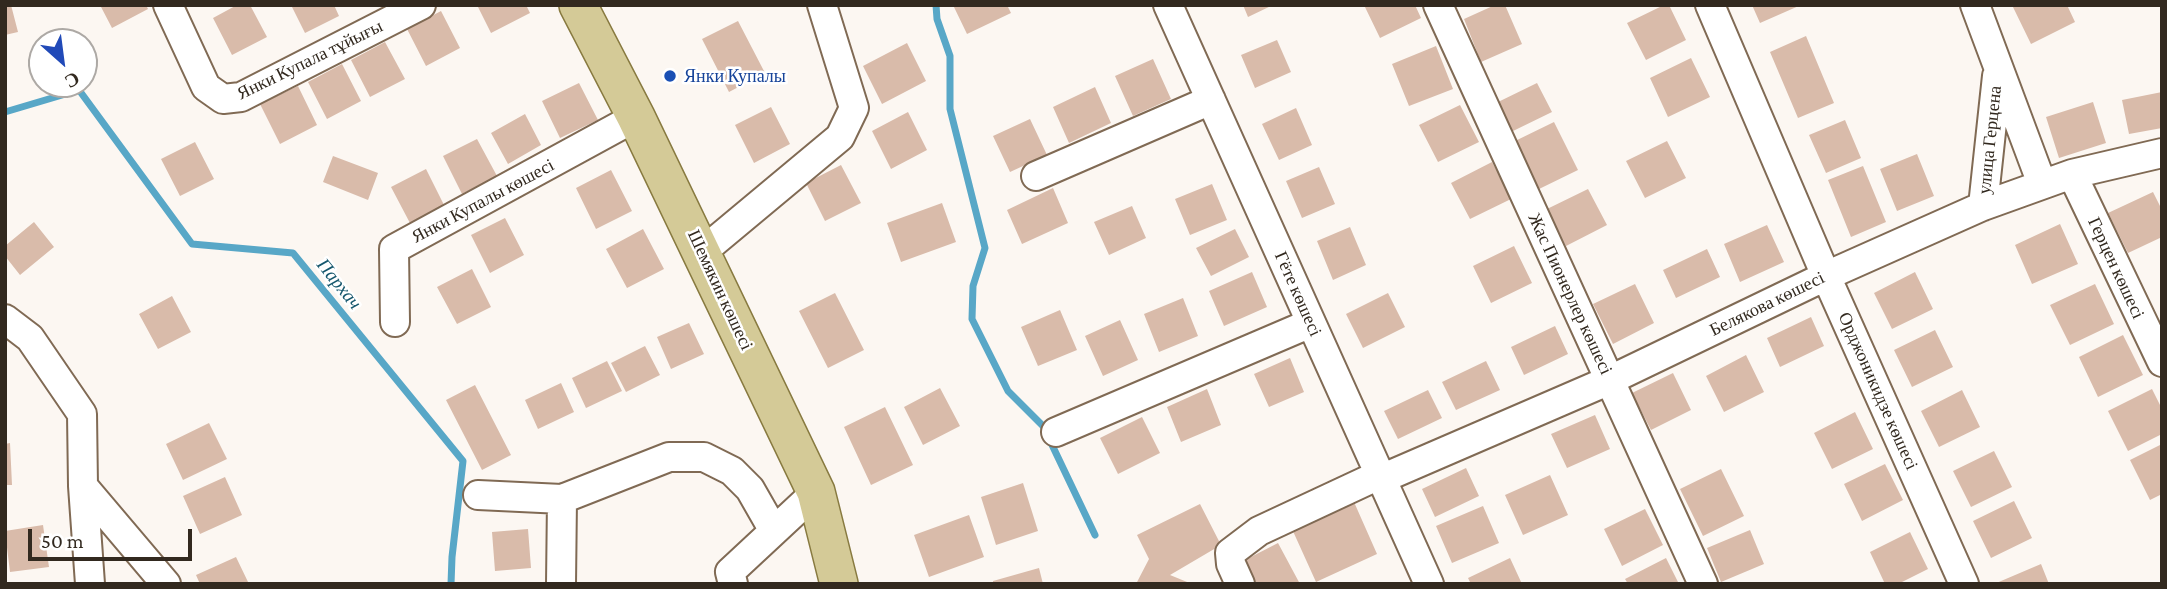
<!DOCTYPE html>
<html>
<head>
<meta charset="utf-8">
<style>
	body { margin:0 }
	#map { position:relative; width:2167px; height:589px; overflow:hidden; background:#fcf7f2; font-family:"Crimson Pro",serif }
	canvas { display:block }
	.frame { position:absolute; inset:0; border:7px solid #32291f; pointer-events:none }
	.north { position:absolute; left:28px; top:28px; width:70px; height:70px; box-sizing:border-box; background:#fff; border:2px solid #ada9a5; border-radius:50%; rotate:152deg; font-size:19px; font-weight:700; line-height:28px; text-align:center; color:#32291f }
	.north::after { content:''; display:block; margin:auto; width:24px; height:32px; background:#214ab8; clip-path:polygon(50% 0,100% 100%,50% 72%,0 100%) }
	.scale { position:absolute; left:28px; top:529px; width:164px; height:32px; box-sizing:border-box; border:4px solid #32291f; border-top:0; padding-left:9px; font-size:21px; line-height:24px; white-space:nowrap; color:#32291f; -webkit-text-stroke:5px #fff; paint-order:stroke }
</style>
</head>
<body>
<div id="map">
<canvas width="2167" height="589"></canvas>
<div class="frame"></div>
<div class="north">С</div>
<div class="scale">50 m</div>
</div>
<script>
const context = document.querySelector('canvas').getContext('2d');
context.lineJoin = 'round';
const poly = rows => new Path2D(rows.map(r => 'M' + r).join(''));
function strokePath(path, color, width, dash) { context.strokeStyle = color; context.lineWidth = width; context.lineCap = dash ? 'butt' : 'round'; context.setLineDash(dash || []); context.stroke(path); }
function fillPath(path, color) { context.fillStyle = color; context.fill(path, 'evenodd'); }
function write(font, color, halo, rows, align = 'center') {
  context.font = font + ' "Crimson Pro",serif'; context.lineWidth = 5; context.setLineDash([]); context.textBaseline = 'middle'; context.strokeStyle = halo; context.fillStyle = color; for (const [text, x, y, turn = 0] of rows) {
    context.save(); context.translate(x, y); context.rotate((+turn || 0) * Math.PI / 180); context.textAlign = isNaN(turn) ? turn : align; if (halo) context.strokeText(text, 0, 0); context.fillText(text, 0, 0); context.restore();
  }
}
strokePath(poly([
	[936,5,937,19,950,56,950,109,985,248,973,286,972,319,1008,391,1043,426,1095,535],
	[5,112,79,90,192,244,293,253,463,461,452,557,451,584]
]), '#58a7c7', 7);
fillPath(poly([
	[5,5,11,5,18,32,5,35],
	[100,5,146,5,148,9,112,28],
	[237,5,250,5,267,37,232,55,213,18],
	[291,5,334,5,339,16,305,33],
	[477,5,526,5,530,13,491,33],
	[953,5,1007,5,1011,13,967,34],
	[1243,5,1273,5,1248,17],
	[1364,5,1415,5,1421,18,1380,38],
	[1495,5,1505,5,1522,44,1481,62,1464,19],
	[1664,5,1669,5,1686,40,1646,60,1627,23],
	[1752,5,1801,5,1760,23],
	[2012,5,2067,5,2075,22,2031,44],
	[441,11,460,48,426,66,407,29],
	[738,21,765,73,729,92,702,39],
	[1806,36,1834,103,1798,118,1770,52],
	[1277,40,1291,72,1255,88,1241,55],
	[385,42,405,79,370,97,351,60],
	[907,43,926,81,882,104,863,66],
	[1436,46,1453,89,1409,106,1392,64],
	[1691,58,1710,97,1668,117,1650,78],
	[1153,59,1171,99,1133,116,1115,76],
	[342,64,361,101,327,119,308,82],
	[579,83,598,120,560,138,542,101],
	[1537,83,1552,112,1511,132,1496,103],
	[298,86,317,125,280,144,260,104],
	[1095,87,1111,123,1069,143,1053,107],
	[2162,92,2162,128,2129,134,2122,100],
	[2093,102,2106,143,2059,158,2046,117],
	[1460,105,1479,142,1438,162,1419,125],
	[771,107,790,144,754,163,735,125],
	[1296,108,1312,145,1279,160,1262,124],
	[908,112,927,150,891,169,872,131],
	[525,114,541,145,508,164,491,133],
	[1030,119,1047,155,1010,172,993,136],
	[1845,120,1861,158,1826,173,1809,135],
	[1554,122,1578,170,1537,190,1513,142],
	[477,139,497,176,462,194,443,156],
	[1667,141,1686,178,1645,198,1626,161],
	[195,142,214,179,180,196,161,159],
	[1917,154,1934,196,1897,211,1880,169],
	[333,156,378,173,368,200,323,182],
	[1492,162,1511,199,1470,219,1451,183],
	[841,165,861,203,825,221,806,183],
	[1863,166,1886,222,1851,237,1828,180],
	[1319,167,1335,204,1302,218,1286,181],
	[426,169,445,207,411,225,391,187],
	[611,170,632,211,596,229,576,188],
	[1212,184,1227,220,1190,235,1175,199],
	[1053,188,1068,223,1022,244,1007,210],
	[1588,189,1607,225,1566,246,1547,209],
	[2153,192,2162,210,2162,237,2128,253,2108,213],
	[942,203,956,242,901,262,887,223],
	[1132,206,1146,238,1109,255,1094,222],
	[505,218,524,255,490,273,471,235],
	[34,222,54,247,20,275,5,256,5,246],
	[2060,224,2078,264,2032,284,2015,245],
	[1767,225,1784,262,1740,282,1724,244],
	[1350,227,1366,265,1333,280,1317,241],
	[643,229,664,269,627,288,606,249],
	[1235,229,1249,257,1211,276,1196,248],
	[1514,246,1532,283,1491,303,1473,266],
	[1707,249,1720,277,1676,298,1663,270],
	[472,269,491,307,457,324,437,287],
	[1252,272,1267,307,1224,326,1209,291],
	[1915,272,1933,309,1892,329,1874,293],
	[1635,284,1654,323,1613,344,1593,304],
	[2095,284,2114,324,2070,345,2050,305],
	[835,293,864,350,828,368,799,311],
	[1388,293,1405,327,1363,348,1346,314],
	[172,296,191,332,158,349,139,314],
	[1183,298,1198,336,1159,352,1144,314],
	[1060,310,1077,350,1038,366,1021,327],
	[1811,317,1824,346,1780,367,1767,338],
	[1120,320,1138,360,1103,376,1085,336],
	[689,323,704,354,671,369,657,337],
	[1555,326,1568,354,1524,375,1511,347],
	[1935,330,1953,367,1912,387,1894,350],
	[2123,335,2143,375,2098,397,2079,357],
	[645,346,660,375,626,392,611,363],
	[1746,355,1764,392,1724,412,1706,376],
	[1290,358,1304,392,1269,407,1254,374],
	[607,361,622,391,586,408,572,378],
	[1486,361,1500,390,1456,410,1442,382],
	[1673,373,1691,410,1651,430,1632,393],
	[561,383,574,412,538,429,525,400],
	[475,385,511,455,482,470,446,400],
	[940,388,960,426,923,445,904,407],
	[1207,389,1221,425,1181,442,1167,407],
	[2152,389,2162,409,2162,434,2128,451,2108,411],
	[1428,390,1442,418,1398,439,1384,411],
	[1962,390,1980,427,1939,447,1921,411],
	[885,407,913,465,871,485,844,427],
	[1855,412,1873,449,1832,469,1814,433],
	[1595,415,1610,449,1567,468,1551,434],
	[1142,417,1160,453,1118,474,1100,438],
	[209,423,227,459,183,480,166,444],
	[10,443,12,485,5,485,5,444],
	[2162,444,2162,494,2150,500,2130,460],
	[1994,451,2012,487,1971,507,1953,471],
	[1885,464,1903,500,1862,521,1844,484],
	[1466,468,1479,496,1435,517,1422,489],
	[1721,469,1744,516,1703,536,1680,489],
	[1550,475,1568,515,1523,535,1505,495],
	[225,477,242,515,200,534,183,496],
	[1023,483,1038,531,996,545,981,497],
	[2014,501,2032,538,1991,558,1973,521],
	[1354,502,1377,554,1316,582,1292,529],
	[1200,504,1221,545,1170,575,1192,584,1136,584,1149,559,1137,535],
	[1483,506,1499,543,1452,563,1436,526],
	[1645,509,1663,545,1622,566,1604,529],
	[969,515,984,557,929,577,914,535],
	[43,525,49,567,10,572,5,531],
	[528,529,531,568,495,571,492,532],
	[1750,530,1764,564,1721,582,1707,548],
	[1910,532,1928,569,1898,584,1885,584,1870,552],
	[1278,543,1300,584,1257,584,1245,560],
	[236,557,249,584,200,584,196,575],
	[1510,558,1522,584,1471,584,1468,578],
	[1666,558,1679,584,1628,584,1625,579],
	[2041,564,2049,584,1994,584],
	[1039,568,1043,584,993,584,993,581]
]), '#d9bbaa');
const minor = poly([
	[168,5,206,87,223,99,241,97,421,5],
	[1168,5,1429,584],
	[1438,5,1703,584],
	[1710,5,1826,276,1964,584],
	[1975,5,2042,184],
	[2072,174,2162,362],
	[1036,176,1211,100],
	[1983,206,1997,76],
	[702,252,840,137,854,108,822,5],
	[5,319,30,338,82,414,83,486,90,584],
	[395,322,394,249,636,117],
	[1056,432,1311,323],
	[1381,479,1610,380,1826,276,1983,206,2072,174,2162,153],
	[83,486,166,584],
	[478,495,562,499,669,457,704,457,732,471,750,489,774,531],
	[561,584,562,499],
	[733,584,730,572,816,492],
	[1240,584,1231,564,1230,553,1259,531,1379,475]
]);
const major = poly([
	[578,5,636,117,816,492,839,584]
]);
strokePath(minor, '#806a54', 32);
strokePath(major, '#887a40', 40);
strokePath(minor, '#fff', 28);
strokePath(major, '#d4ca97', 37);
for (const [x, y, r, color] of [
	[670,76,7,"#1a4fb4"]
]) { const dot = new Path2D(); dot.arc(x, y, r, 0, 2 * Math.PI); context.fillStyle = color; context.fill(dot); strokePath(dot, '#fff', 2.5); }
write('18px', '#32291f', '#fff', [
	["Янки Купала тұйығы",310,60,-26],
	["улица Герцена",1990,140,-84],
	["Янки Купалы көшесі",483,201,-28],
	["Герцен көшесі",2116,268,65],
	["Шемякин көшесі",720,290,65],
	["Гёте көшесі",1298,294,66],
	["Жас Пионерлер көшесі",1570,294,65],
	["Белякова көшесі",1767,304,-26],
	["Орджоникидзе көшесі",1878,391,66]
]);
write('18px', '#164399', '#fff', [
	["Янки Купалы",684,76]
], 'left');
write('italic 19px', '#16576d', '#fff', [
	["Пархач",339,284,51]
]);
</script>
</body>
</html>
